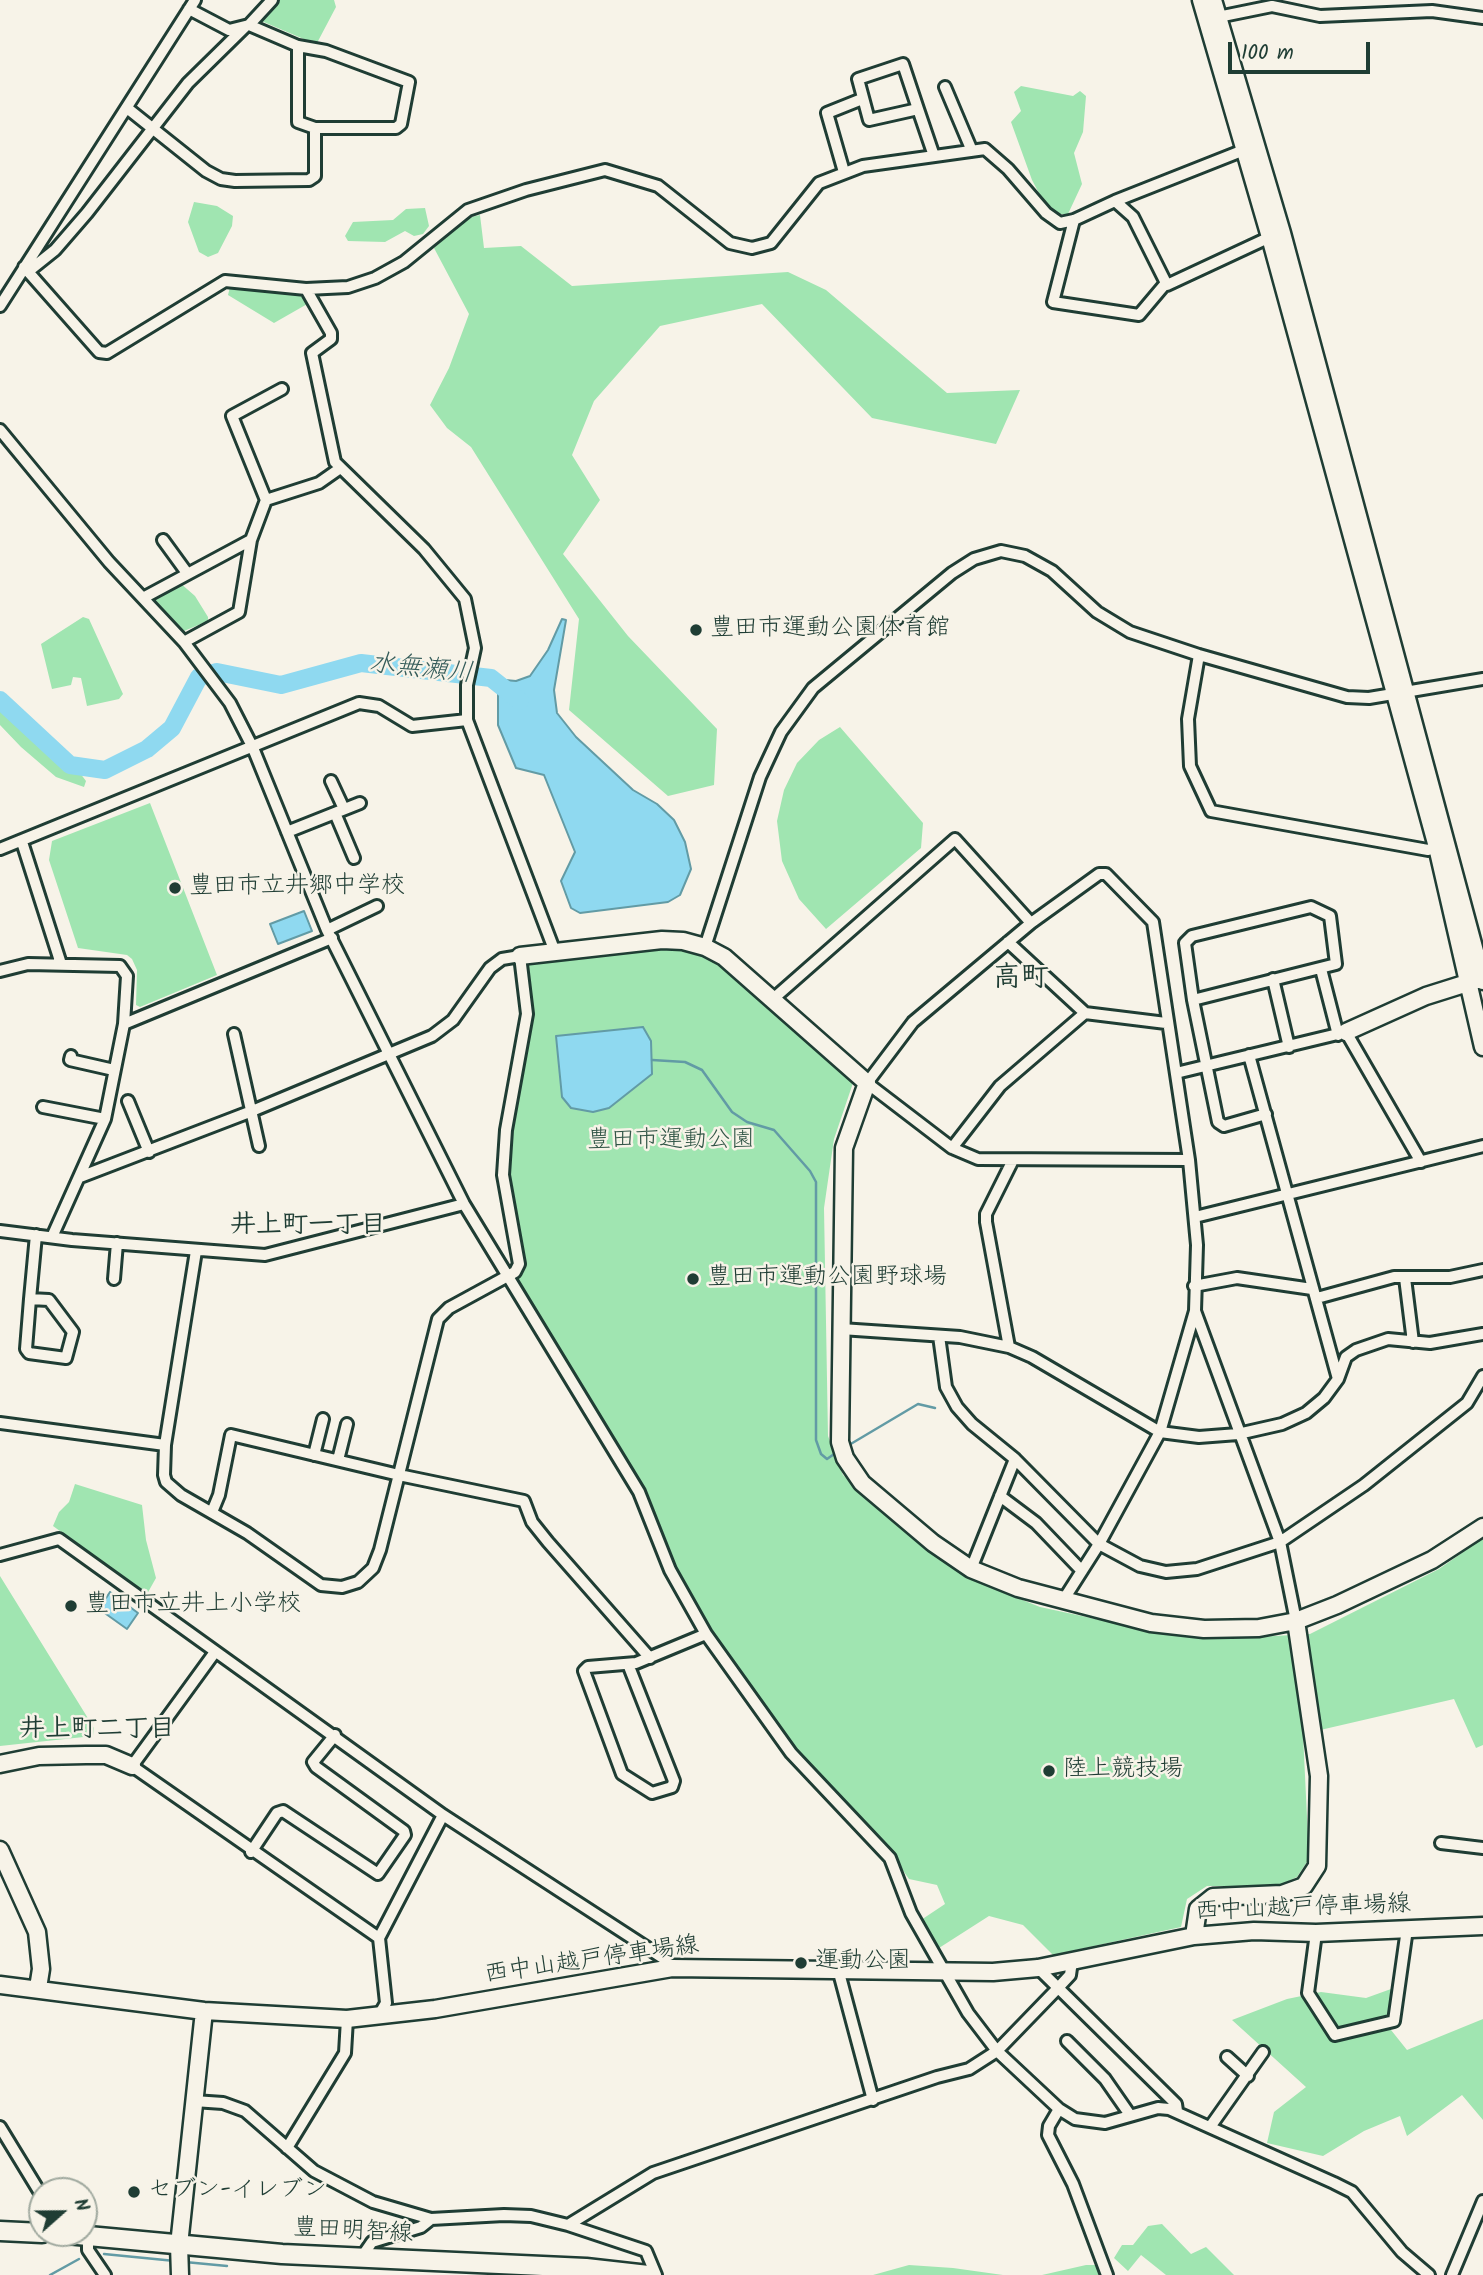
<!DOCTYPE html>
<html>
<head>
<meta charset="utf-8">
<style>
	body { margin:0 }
	#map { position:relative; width:1483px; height:2275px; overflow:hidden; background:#f7f3e8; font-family:Kalam,sans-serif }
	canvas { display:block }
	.north { position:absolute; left:28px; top:2177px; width:70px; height:70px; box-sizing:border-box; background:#f7f3e8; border:2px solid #a1aaa0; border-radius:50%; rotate:69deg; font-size:19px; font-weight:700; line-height:28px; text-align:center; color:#1f3d34 }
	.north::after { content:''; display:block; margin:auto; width:24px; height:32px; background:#1f3d34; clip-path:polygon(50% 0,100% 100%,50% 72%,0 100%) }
	.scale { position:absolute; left:1228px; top:42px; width:142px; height:32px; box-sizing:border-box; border:4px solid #1f3d34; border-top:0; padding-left:9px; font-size:21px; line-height:24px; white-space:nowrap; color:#1f3d34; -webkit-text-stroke:5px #f7f3e8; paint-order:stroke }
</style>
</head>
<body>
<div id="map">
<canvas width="1483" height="2275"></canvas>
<div class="north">N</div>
<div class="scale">100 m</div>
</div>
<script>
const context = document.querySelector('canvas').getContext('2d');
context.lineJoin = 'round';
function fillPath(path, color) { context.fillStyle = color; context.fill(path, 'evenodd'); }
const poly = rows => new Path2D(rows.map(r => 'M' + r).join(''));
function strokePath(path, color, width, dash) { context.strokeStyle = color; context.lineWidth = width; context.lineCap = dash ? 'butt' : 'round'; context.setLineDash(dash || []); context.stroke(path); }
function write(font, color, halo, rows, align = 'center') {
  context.font = font + ' Kalam,"Klee One",sans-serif'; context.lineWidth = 5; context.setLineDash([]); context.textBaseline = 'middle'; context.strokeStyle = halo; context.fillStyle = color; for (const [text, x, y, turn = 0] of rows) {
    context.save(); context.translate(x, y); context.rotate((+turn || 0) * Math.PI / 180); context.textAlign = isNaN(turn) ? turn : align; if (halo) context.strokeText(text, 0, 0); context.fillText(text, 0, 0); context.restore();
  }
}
fillPath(poly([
	[271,0,334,0,336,7,317,43,313,43,259,20],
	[1021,86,1073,96,1080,91,1086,96,1083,132,1074,153,1082,184,1068,214,1055,214,1042,199,1032,180,1011,122,1021,111,1014,92],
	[194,202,217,206,233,216,232,226,218,253,208,257,199,252,188,222],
	[425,208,429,226,423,234,414,236,405,231,385,242,348,241,345,236,353,222,393,220,406,209],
	[480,215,484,248,521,246,572,286,788,272,826,290,947,393,1020,390,996,444,872,418,762,304,660,326,594,401,572,455,600,500,563,554,628,636,717,729,714,785,668,796,569,710,579,619,471,447,447,428,430,405,449,368,469,314,434,248,467,218],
	[230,287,306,295,309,303,274,323,228,295],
	[179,582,195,596,208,617,208,621,184,631,155,600,156,594],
	[83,617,89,619,123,694,119,699,87,706,81,678,73,677,71,685,52,689,41,644],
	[0,705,56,760,80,773,86,781,84,787,56,777,21,747,0,725],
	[840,727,923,823,921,848,826,929,799,899,782,861,777,821,784,790,797,763,819,740],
	[150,803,217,975,140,1007,136,1005,137,970,132,959,127,955,78,948,49,860,52,841],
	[673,945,717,959,854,1080,834,1139,824,1208,828,1436,843,1475,902,1528,968,1578,1040,1607,1170,1635,1239,1638,1310,1634,1439,1569,1483,1538,1483,1745,1476,1748,1454,1699,1303,1734,1309,1859,1297,1877,1278,1886,1207,1886,1187,1899,1181,1927,1053,1955,1023,1925,989,1916,939,1948,921,1920,945,1904,937,1885,909,1879,881,1840,795,1750,706,1629,670,1559,642,1486,512,1279,521,1270,505,1166,527,958],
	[75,1484,142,1505,146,1540,156,1578,147,1594,53,1526,59,1512,69,1502],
	[0,1576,94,1728,93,1736,0,1746],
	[1391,1989,1391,2030,1407,2050,1483,2019,1483,2120,1462,2095,1407,2136,1400,2116,1364,2131,1323,2156,1267,2143,1274,2112,1306,2087,1232,2020,1287,1999,1321,1992,1366,1998],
	[1162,2224,1191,2254,1206,2247,1234,2275,1166,2275,1141,2255,1128,2271,1114,2258,1122,2245,1133,2245,1148,2226],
	[909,2265,953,2268,1003,2275,873,2275],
	[1086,2265,1100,2265,1101,2275,1042,2275]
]), '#a0e5b1');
const water = poly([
	[562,619,566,620,554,690,557,713,576,737,633,790,657,804,674,820,685,842,691,869,680,895,668,902,580,913,571,908,561,881,575,852,544,775,516,768,498,725,498,691,505,680,516,681,530,676,548,650,562,619],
	[304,911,312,931,278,944,270,924,304,911],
	[643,1027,651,1041,652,1074,609,1108,593,1112,571,1108,562,1097,556,1036,643,1027],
	[110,1592,138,1613,127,1629,99,1609,110,1592]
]);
fillPath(water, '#8fd9f0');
strokePath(water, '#629ba5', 2);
strokePath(poly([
	[652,1060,685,1062,702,1070,732,1112,747,1122,774,1130,810,1171,816,1182,816,1440,821,1454,827,1459,837,1452],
	[849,1445,918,1404,935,1408],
	[104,2254,175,2261],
	[185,2262,227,2266],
	[50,2275,79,2259]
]), '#629ba5', 2.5);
strokePath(poly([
	[0,700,70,765,105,770,147,749,172,728,199,677,217,672,281,685,361,663,491,678,520,701]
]), '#8fd9f0', 18);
const street = poly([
	[189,9,229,30,249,25,272,0],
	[1218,17,1272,6,1320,16,1432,11,1483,18],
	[249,25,298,46,326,51,409,82,401,124,396,128,315,128,298,122,298,46],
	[945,87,972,151],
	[127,108,206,171,221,179,235,181,309,180,315,176,315,128],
	[918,109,869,120,858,79,903,64,918,109,934,156],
	[844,172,827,113,862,99],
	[1115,201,1133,217,1167,285,1270,237],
	[1074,220,1053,302,1139,315,1166,283],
	[24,267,99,352,107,353,225,281,306,289,348,287,375,278,404,262,468,210,526,190,605,170,658,186,730,243,752,248,771,243,819,183,863,166,985,149,1008,169,1046,213,1060,223,1074,220,1115,201,1249,148],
	[30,270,55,250,87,213,188,83,246,26],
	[306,289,331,333,331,339,312,353,335,462,424,549,465,599,475,648,467,685,467,720,555,952],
	[0,306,195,0],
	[0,430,109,562,184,642,230,703,253,748,327,930,464,1204,639,1492,670,1570,706,1634,791,1753,890,1858,911,1913,968,2013,997,2051,1059,2109,1075,2119,1105,2123,1158,2108,1169,2109,1334,2183,1352,2192,1402,2252,1429,2275],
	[266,500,232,416,282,389],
	[163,540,187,573],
	[143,598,251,540,266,500,319,483,339,469],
	[184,642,239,612,251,540],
	[1199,655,1188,719,1190,766,1211,811,1428,850,1437,847],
	[331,781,344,809],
	[335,813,354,858],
	[287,832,360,803],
	[22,842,61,964],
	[0,849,359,703,379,706,412,726,467,720],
	[327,930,377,906],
	[1008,942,1085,1013,1166,1023],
	[705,947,760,777,781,732,813,688,952,573,974,559,1001,551,1025,556,1052,571,1097,612,1130,632,1199,655,1347,697,1369,698,1483,679],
	[1321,969,1338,1035],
	[0,971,28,964,120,966,127,976,124,1024,105,1119,52,1237],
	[1273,979,1289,1047],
	[773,999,955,839,1031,923],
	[1193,1000,1336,964,1330,916,1311,907,1192,936,1185,943,1193,1000,1218,1122,1224,1126,1266,1114],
	[124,1024,332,938],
	[234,1034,259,1146],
	[1249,1055,1338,1379],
	[71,1056,70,1060,114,1070],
	[1176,1073,1346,1032,1421,1162],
	[128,1101,149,1152],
	[43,1107,105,1119],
	[952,1148,1000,1086,1085,1013],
	[1189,1160,978,1159,952,1148,867,1083,913,1022,1031,923,1099,874,1106,874,1153,922,1189,1160,1197,1245,1195,1311,1280,1542,1296,1621],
	[80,1177,252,1111,432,1036,453,1020,490,968,502,959,520,956,527,1014,506,1130,503,1175,519,1264,515,1272,449,1308,438,1319,380,1550,373,1568,358,1582,342,1587,321,1585,247,1533,181,1495,166,1482,164,1475,165,1445,196,1251],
	[1195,1217,1483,1146],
	[0,1231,72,1240,265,1255,464,1204],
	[1405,1278,1413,1342],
	[114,1279,117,1243],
	[1194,1286,1237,1278,1312,1289],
	[1317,1298,1394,1277,1450,1277,1483,1270],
	[30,1299,49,1300,73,1332,66,1358,29,1353,26,1349,30,1299],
	[30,1299,36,1235],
	[841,1329,960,1337,1009,1347,1032,1357,1160,1432,1199,1437,1238,1434,1282,1424,1306,1413,1324,1398,1338,1379,1346,1357,1356,1350,1388,1339,1430,1343,1483,1334],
	[939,1336,946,1387,957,1407,972,1424,1015,1459,1099,1544,1140,1566,1166,1572,1197,1569,1280,1542,1364,1485,1467,1403,1483,1376],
	[1009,1347,986,1222,986,1214,1013,1160],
	[0,1423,165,1445],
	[314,1455,323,1419],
	[338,1460,347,1424],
	[1000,1496,1036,1523,1082,1571],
	[212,1512,219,1495,231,1435,399,1475,524,1501,532,1522,548,1542,650,1658],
	[0,1555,59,1539,443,1815,663,1958,672,1968],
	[971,1569,1015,1459],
	[1064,1599,1099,1544,1160,1432,1195,1311],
	[215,1652,132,1766,379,1938],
	[628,1664,674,1781,672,1787,652,1793,622,1774,584,1671,588,1667,636,1663,706,1634],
	[1441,1843,1483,1848],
	[251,1852,277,1813,283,1811,378,1874,405,1835,404,1831,316,1767,313,1762,335,1735],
	[1316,1933,1308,1993,1335,2035,1394,2021,1407,1929],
	[1038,1968,1176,2104,1177,2111],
	[838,1969,873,2100],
	[378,2017,386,2003,379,1938,443,1815],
	[1067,2041,1105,2079,1130,2115],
	[1227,2057,1248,2076],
	[194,2101,223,2103,245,2111,314,2171,373,2202,431,2219,504,2215,531,2216,568,2225,646,2251,656,2275],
	[1059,2109,1049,2126,1048,2135,1073,2184,1107,2275],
	[0,2127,42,2196],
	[1210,2127,1263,2052],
	[287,2148,345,2053,347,2019],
	[568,2225,653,2173,937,2077,969,2069,997,2051,1057,1989,1070,1975,1072,1961],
	[88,2236,88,2250,105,2275],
	[361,2258,372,2242,421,2227,431,2219],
	[1452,2275,1483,2201]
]);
const secondary = poly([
	[1201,0,1270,237,1437,847,1483,1047],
	[1213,0,1282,233,1483,981],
	[520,956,662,940,683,941,705,947,724,957,867,1083,844,1148,840,1442,845,1458,862,1483,933,1543,971,1569,1018,1588,1151,1623,1204,1629,1259,1628,1296,1621,1337,1605,1432,1560,1483,1527],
	[1346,1032,1426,996,1480,979],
	[0,1764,39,1756,86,1755,106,1755,132,1766],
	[0,1850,37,1932,41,1969,38,1988],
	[1194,1936,1198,1909,1213,1897,1282,1894,1304,1886,1317,1866,1319,1776,1296,1621],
	[0,1985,204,2011,347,2019,435,2009,672,1968,993,1972,1038,1968,1194,1936,1254,1931,1316,1933,1483,1926],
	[180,2275,179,2245,204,2011]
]);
const primary = poly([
	[0,2231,42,2233],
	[56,2233,282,2254,586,2268,648,2275]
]);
strokePath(street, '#1f3d34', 16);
strokePath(secondary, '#1f3d34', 21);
strokePath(primary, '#1f3d34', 23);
strokePath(street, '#f7f3e8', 10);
strokePath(secondary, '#f7f3e8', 16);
strokePath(primary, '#f7f3e8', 18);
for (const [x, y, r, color] of [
	[696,630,7,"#1f3d34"],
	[175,888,7,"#1f3d34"],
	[693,1279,7,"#1f3d34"],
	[71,1606,7,"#1f3d34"],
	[1049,1771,7,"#1f3d34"],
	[801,1963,7,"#1f3d34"],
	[134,2192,7,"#1f3d34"]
]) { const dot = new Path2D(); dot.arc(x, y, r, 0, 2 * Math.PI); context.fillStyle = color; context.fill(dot); strokePath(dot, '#f7f3e8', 2.5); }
write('24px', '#1f3d34', '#f7f3e8', [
	["豊田市運動公園体育館",710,630],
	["豊田市立井郷中学校",189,888],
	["豊田市運動公園野球場",707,1279],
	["豊田市立井上小学校",85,1606],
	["陸上競技場",1063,1771],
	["運動公園",815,1963],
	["セブン-イレブン",148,2192]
], 'left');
write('24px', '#325647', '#f7f3e8', [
	["豊田市運動公園",671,1142]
]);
write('24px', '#1f3d34', '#f7f3e8', [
	["西中山越戸停車場線",1303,1910,-2],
	["西中山越戸停車場線",592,1962,-8],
	["豊田明智線",353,2233,3]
]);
write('italic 26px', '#355c5a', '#f7f3e8', [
	["水無瀬川",421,671,6]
]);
write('bold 26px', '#1f3d34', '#f7f3e8', [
	["井上町一丁目",308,1228],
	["井上町二丁目",97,1732]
]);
write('bold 28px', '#1f3d34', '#f7f3e8', [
	["高町",1021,980]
]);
</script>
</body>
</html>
